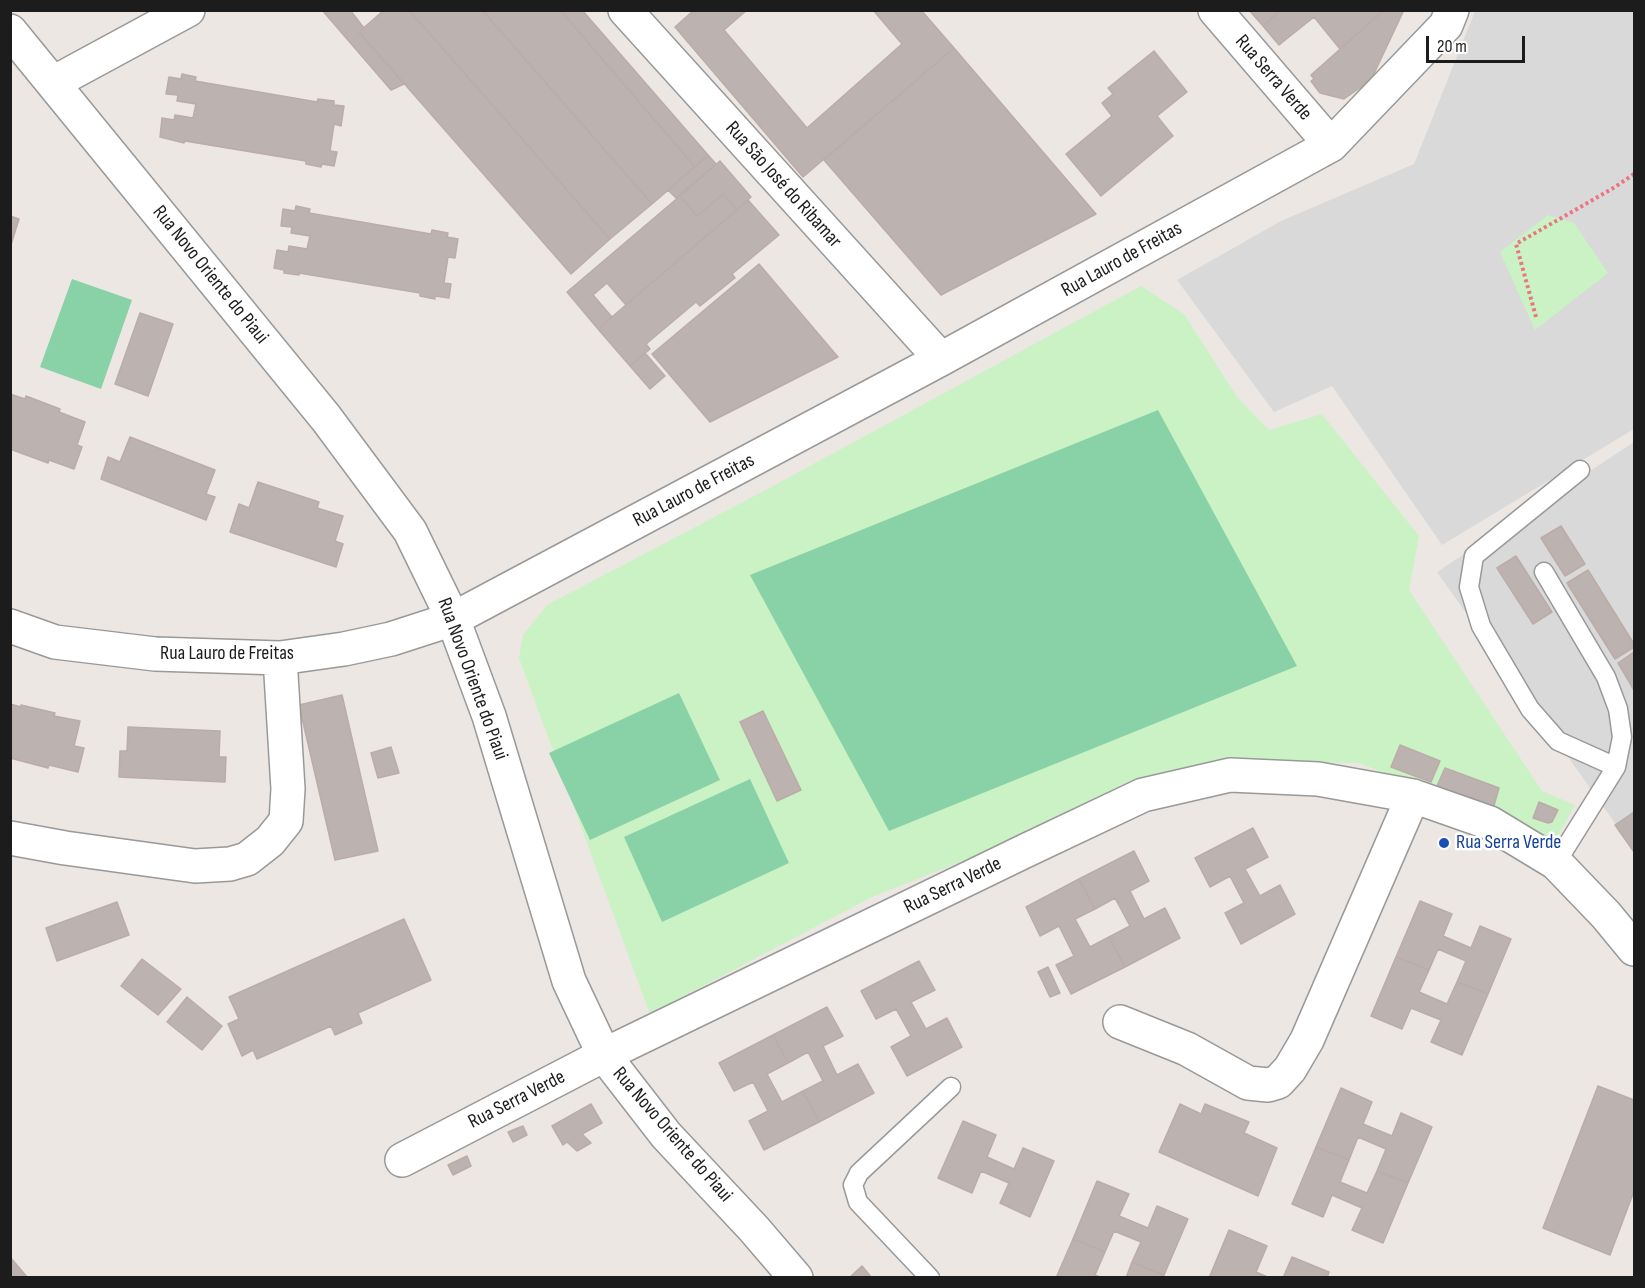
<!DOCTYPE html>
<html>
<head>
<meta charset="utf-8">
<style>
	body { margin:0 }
	#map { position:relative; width:1645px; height:1288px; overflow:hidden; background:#ece7e3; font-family:"Sofia Sans Condensed",sans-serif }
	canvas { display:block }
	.frame { position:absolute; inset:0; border:12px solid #1c1c1c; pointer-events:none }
	.scale { position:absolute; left:1426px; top:36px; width:99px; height:27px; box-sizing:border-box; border:3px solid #1c1c1c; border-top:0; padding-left:8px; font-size:18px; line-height:21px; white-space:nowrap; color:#1c1c1c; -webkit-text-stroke:4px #fff; paint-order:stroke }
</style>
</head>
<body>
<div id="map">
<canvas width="1645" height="1288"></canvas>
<div class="frame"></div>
<div class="scale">20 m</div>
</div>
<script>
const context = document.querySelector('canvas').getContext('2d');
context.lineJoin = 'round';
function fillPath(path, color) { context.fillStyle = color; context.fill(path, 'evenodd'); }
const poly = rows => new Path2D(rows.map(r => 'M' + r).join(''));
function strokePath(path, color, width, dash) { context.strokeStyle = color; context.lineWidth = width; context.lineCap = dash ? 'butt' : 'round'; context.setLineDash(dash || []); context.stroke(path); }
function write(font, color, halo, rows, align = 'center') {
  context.font = font + ' "Sofia Sans Condensed",sans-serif'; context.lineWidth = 5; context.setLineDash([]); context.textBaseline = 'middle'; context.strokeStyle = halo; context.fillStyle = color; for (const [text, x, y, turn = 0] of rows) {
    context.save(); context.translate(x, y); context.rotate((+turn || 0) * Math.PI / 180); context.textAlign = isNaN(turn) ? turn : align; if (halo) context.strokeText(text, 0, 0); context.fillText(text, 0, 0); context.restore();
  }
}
fillPath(poly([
	[1475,11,1634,11,1634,429,1442,545,1332,386,1274,412,1177,280,1281,221,1414,164],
	[1634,442,1634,850,1437,572]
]), '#dad9d9');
fillPath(poly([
	[1548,215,1574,223,1608,273,1535,330,1500,252],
	[1141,286,1184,314,1237,397,1269,430,1322,414,1419,536,1409,590,1542,791,1575,805,1555,841,1359,763,1214,761,872,897,650,1014,519,658,523,635,547,605,762,492]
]), '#caf2c4');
fillPath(poly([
	[72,279,132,300,101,389,40,367],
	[1158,410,1297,666,889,831,750,575],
	[679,693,720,780,590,840,549,753],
	[750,779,789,863,662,922,624,837]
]), '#89d2a7');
const building = poly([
	[322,10,350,10,364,28,359,32,404,84,391,90,322,10],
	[384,10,409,10,610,239,571,274,359,32,384,10],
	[409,10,482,10,652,204,610,239,409,10],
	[482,10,560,10,695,167,652,204,482,10],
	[560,10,582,10,708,155,695,167,560,10],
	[694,10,747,10,724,30,807,128,902,44,873,10,921,10,954,48,803,177,675,27,694,10],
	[1249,10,1280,10,1263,26,1249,10],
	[1280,10,1384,10,1340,49,1314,17,1279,45,1263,26,1280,10],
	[1384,10,1404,10,1371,80,1344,99,1320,93,1311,81,1314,79,1311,75,1384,10],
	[954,48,1096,214,941,295,824,160,954,48],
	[1154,51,1187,92,1157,116,1173,136,1101,196,1066,154,1112,116,1102,103,1113,94,1108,88,1154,51],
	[182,74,196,77,195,81,317,102,318,99,334,101,334,105,344,106,341,126,334,124,330,151,337,152,334,166,322,164,321,167,306,164,306,161,185,141,184,143,160,137,162,118,174,120,175,115,193,118,196,104,177,101,178,95,166,94,169,77,181,79,182,74],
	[708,155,716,164,676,198,668,190,708,155],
	[720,161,751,197,737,210,723,194,697,216,680,196,720,161],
	[723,194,737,210,626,305,607,283,593,295,612,317,598,329,567,292,680,196,697,216,723,194],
	[748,200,779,235,732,274,735,278,700,306,696,302,646,344,650,349,630,366,598,329,748,200],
	[296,206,310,209,309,213,431,234,432,230,448,233,447,237,458,239,455,258,448,257,444,283,451,284,449,298,435,296,435,299,420,296,420,293,299,273,299,275,284,273,284,270,274,268,277,250,288,252,289,246,307,249,310,236,291,233,292,227,281,226,283,209,295,211,296,206],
	[10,216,19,219,10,248,10,216],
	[759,264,838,357,710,422,652,354,759,264],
	[140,313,173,324,148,396,115,384,140,313],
	[645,353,665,376,650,389,630,366,645,353],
	[10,394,25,399,26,396,60,409,59,412,85,422,77,445,82,447,74,469,49,460,48,463,10,449,10,394],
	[130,437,215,470,206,494,215,497,206,520,101,479,108,457,120,462,130,437],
	[258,482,319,502,317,508,343,516,335,541,343,544,336,567,230,532,239,504,249,508,258,482],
	[1561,526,1585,564,1565,576,1541,538,1561,526],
	[1516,556,1552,612,1533,624,1497,568,1516,556],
	[1588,570,1634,644,1634,647,1615,659,1567,583,1588,570],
	[1634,652,1634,690,1618,663,1634,652],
	[342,695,378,851,335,860,299,705,342,695],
	[10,704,21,707,21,705,55,713,54,716,80,721,74,746,84,748,78,772,49,765,48,768,10,758,10,704],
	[763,711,801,790,777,801,740,722,763,711],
	[128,727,220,731,219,757,226,757,225,782,119,777,120,751,127,751,128,727],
	[1400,745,1440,761,1431,782,1391,767,1400,745],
	[391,747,399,773,378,778,371,753,391,747],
	[1445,768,1499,788,1493,809,1437,786,1445,768],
	[1539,802,1558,810,1552,822,1548,823,1533,818,1539,802],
	[1634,812,1634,852,1615,825,1634,812],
	[1253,828,1268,857,1245,869,1260,896,1280,885,1295,914,1241,944,1225,913,1244,903,1230,876,1210,887,1195,858,1253,828],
	[1134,851,1149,881,1130,891,1144,919,1165,908,1180,938,1125,967,1109,937,1130,926,1115,898,1095,909,1079,879,1134,851],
	[1079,879,1095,909,1075,919,1090,947,1109,937,1125,967,1071,994,1056,965,1074,956,1059,926,1040,936,1026,907,1079,879],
	[1420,901,1452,914,1443,936,1471,948,1480,926,1511,939,1488,994,1457,982,1466,961,1438,949,1429,970,1396,957,1420,901],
	[117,902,129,935,57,961,46,928,117,902],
	[404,919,431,980,358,1013,362,1023,335,1035,331,1026,257,1059,253,1050,242,1056,228,1024,239,1019,229,997,404,919],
	[1396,957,1429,970,1419,992,1447,1004,1457,982,1488,994,1462,1055,1431,1042,1441,1020,1411,1008,1402,1029,1371,1016,1396,957],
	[142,959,181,989,158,1015,121,986,142,959],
	[919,961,935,990,911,1002,926,1029,947,1018,962,1047,907,1076,891,1047,911,1036,896,1009,876,1019,861,991,919,961],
	[1048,967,1060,993,1050,997,1038,972,1048,967],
	[187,997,222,1026,202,1050,167,1022,187,997],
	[827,1007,843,1036,823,1046,837,1075,858,1064,874,1093,819,1122,803,1091,823,1081,808,1052,788,1063,773,1035,827,1007],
	[773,1035,788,1063,767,1074,782,1102,803,1091,819,1122,764,1150,749,1121,768,1111,753,1082,734,1091,719,1063,773,1035],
	[1598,1086,1634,1100,1634,1191,1610,1255,1543,1228,1598,1086],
	[1341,1088,1372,1102,1363,1124,1392,1136,1401,1113,1432,1127,1408,1183,1377,1171,1386,1149,1358,1137,1349,1160,1316,1147,1341,1088],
	[591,1104,602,1123,582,1134,591,1143,577,1151,567,1142,563,1145,552,1126,591,1104],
	[1180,1104,1201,1114,1205,1104,1249,1122,1244,1133,1277,1148,1258,1196,1159,1152,1180,1104],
	[963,1121,996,1135,987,1157,1014,1169,1023,1148,1054,1161,1030,1217,1000,1203,1009,1183,981,1171,972,1193,938,1178,963,1121],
	[523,1126,527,1135,513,1142,508,1132,523,1126],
	[1316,1147,1349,1160,1340,1182,1367,1193,1377,1171,1408,1183,1383,1243,1352,1230,1362,1208,1332,1195,1323,1217,1292,1204,1316,1147],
	[467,1156,471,1166,453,1175,448,1165,467,1156],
	[1097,1181,1129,1194,1119,1216,1148,1228,1157,1206,1188,1219,1164,1275,1132,1262,1141,1242,1114,1231,1105,1252,1073,1239,1097,1181],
	[1229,1230,1267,1246,1256,1272,1270,1278,1209,1278,1229,1230],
	[1073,1239,1105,1252,1095,1275,1102,1278,1056,1278,1073,1239],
	[10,1257,28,1278,10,1278,10,1257],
	[1292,1257,1329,1272,1327,1278,1283,1278,1292,1257],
	[1132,1262,1164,1275,1163,1278,1126,1278,1132,1262],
	[862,1266,872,1278,849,1278,862,1266]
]);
fillPath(building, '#bcb2b0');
strokePath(building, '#bcaca7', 1.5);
const service = poly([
	[1580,470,1474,556,1469,587,1481,626,1530,709,1558,741,1616,767],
	[1544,572,1606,677,1618,709,1622,737,1616,767,1556,863],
	[930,1278,858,1202,853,1185,859,1173,951,1087]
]);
const minor = poly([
	[625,10,941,359],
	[1215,10,1331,145],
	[53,83,188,10],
	[10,626,55,642,155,654,280,658,344,649,391,639,453,619,941,359,1331,145,1446,25,1452,10],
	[10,838,65,848,195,866,230,864,247,859,270,841,286,821,288,789,280,658],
	[1120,1022,1187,1049,1248,1083,1268,1085,1278,1082,1290,1069,1307,1040,1413,796],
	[402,1160,604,1055,1027,850,1143,795,1230,775,1318,779,1413,796,1490,823,1556,863,1606,915,1634,949]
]);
const tertiary = poly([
	[10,31,326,418,410,531,453,619,489,716,569,981,604,1055,666,1135,754,1229,796,1278]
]);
strokePath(service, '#999', 21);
strokePath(minor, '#999', 36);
strokePath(tertiary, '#999', 36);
strokePath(poly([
	[1536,317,1516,244,1615,187,1634,174]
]), '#e97783', 4, [3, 3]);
strokePath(service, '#fff', 18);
strokePath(minor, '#fff', 33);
strokePath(tertiary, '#fff', 33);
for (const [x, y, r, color] of [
	[1444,843,6,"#1a4fb4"]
]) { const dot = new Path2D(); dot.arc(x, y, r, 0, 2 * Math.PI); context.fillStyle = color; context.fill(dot); strokePath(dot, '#fff', 2); }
write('20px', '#1c1c1c', '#fff', [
	["Rua Serra Verde",1273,78,49],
	["Rua São José do Ribamar",783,185,48],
	["Rua Lauro de Freitas",1122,260,-29],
	["Rua Novo Oriente do Piaui",210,275,51],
	["Rua Lauro de Freitas",694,491,-28],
	["Rua Lauro de Freitas",227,654],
	["Rua Novo Oriente do Piaui",472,679,70],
	["Rua Serra Verde",953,886,-26],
	["Rua Serra Verde",517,1100,-27],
	["Rua Novo Oriente do Piaui",672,1135,49]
]);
write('20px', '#164399', '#fff', [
	["Rua Serra Verde",1456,843]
], 'left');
</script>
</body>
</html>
